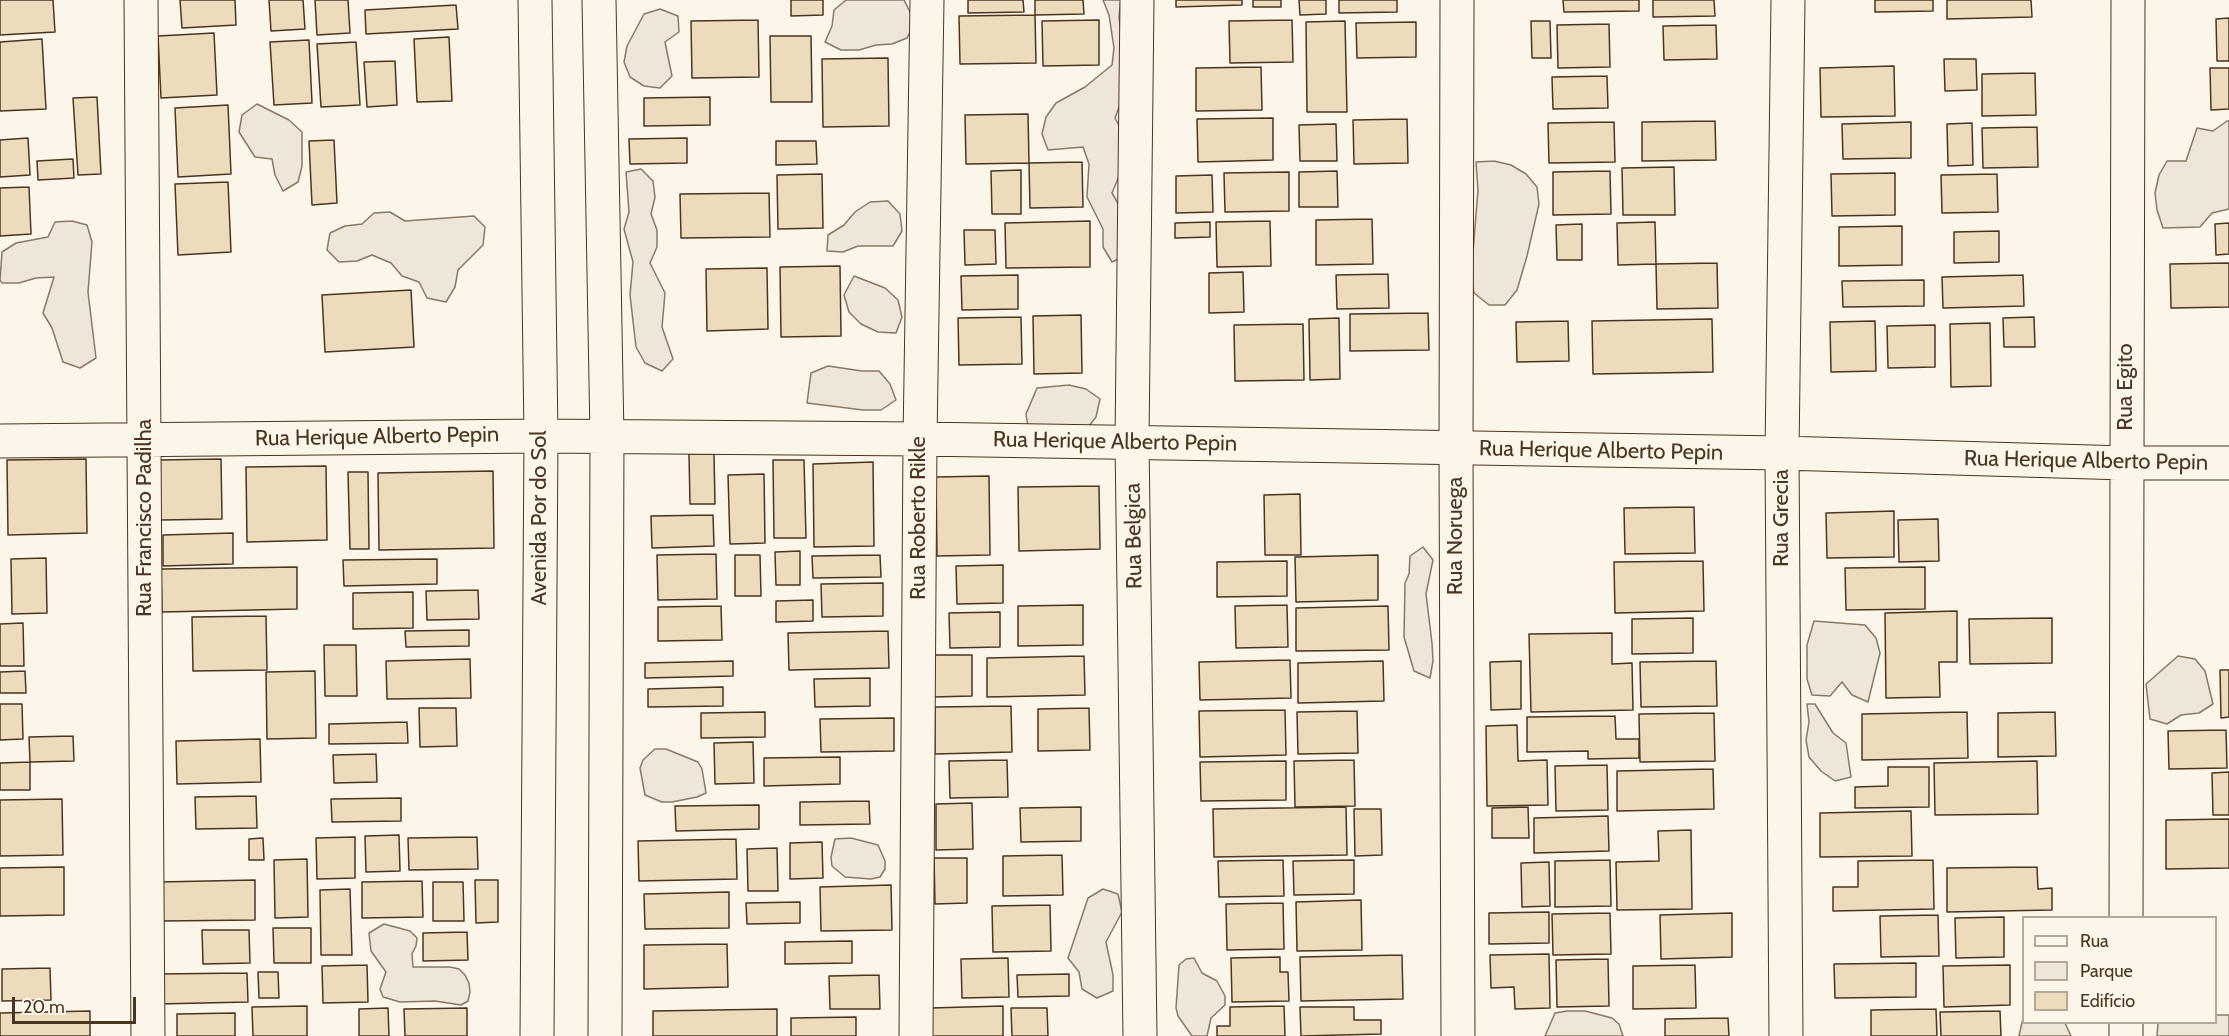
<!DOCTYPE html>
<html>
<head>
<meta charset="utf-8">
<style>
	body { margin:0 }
	#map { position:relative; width:2229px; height:1036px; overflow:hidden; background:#fbf6e9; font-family:Cabin,sans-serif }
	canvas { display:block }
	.legend { position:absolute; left:2022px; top:916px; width:195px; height:108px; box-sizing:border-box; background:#fbf6e9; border:2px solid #b4a999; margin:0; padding:8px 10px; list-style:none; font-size:18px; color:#4a3520 }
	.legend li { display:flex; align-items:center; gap:12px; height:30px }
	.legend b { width:30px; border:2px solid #b4a999 }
	.scale { position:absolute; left:12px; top:997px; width:124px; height:27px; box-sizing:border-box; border:3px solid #4a3520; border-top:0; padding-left:8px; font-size:18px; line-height:21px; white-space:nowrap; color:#4a3520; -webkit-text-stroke:4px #fbf6e9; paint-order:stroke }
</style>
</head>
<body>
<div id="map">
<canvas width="2229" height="1036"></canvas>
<ul class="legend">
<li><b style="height:8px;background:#fbf6e9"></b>Rua</li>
<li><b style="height:16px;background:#ede6d9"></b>Parque</li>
<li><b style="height:16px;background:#ecdcbc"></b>Edifício</li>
</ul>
<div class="scale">20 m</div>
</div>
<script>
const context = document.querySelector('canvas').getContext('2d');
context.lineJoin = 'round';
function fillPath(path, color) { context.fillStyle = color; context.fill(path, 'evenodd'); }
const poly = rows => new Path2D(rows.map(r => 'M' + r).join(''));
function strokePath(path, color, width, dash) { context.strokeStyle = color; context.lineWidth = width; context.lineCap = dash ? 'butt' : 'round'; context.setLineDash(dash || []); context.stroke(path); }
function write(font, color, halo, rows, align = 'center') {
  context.font = font + ' Cabin,sans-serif'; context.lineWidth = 4.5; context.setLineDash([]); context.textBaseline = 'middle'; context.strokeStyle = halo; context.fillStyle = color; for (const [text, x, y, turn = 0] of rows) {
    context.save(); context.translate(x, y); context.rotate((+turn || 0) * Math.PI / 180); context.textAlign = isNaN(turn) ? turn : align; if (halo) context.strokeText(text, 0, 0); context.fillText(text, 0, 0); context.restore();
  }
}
const green = poly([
	[846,0,904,0,915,22,907,38,892,44,876,45,859,50,841,50,825,42,832,26,834,10,846,0],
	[1103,0,1121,0,1119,17,1127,85,1115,118,1131,148,1112,193,1129,222,1128,255,1112,262,1103,247,1103,229,1087,197,1089,164,1083,147,1048,150,1042,134,1046,117,1056,103,1085,87,1112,65,1114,48,1109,15,1103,0],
	[660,9,678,16,679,32,665,42,672,76,660,88,644,86,630,77,624,62,627,46,644,14,660,9],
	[257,104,289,120,302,132,302,166,298,182,283,191,275,175,272,159,255,157,239,132,242,115,257,104],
	[2227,121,2229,121,2229,209,2212,213,2200,227,2163,228,2157,210,2155,193,2159,175,2167,161,2186,161,2197,128,2213,131,2227,121],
	[1494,161,1511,165,1526,174,1537,187,1539,204,1527,256,1517,290,1505,305,1489,305,1474,293,1471,277,1478,190,1476,162,1494,161],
	[641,169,653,181,655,197,651,214,657,230,657,247,650,263,665,293,662,327,673,359,662,371,645,363,636,347,630,295,633,262,624,229,629,212,626,172,641,169],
	[888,201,900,214,902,231,893,246,858,246,843,252,827,251,828,235,844,225,855,212,870,202,888,201],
	[390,212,405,221,474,216,485,227,483,245,458,270,455,287,446,302,427,298,419,282,402,276,391,263,372,255,357,261,339,262,327,250,330,233,345,226,362,224,374,213,390,212],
	[72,221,87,225,92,242,88,292,96,358,80,368,63,362,52,328,43,313,54,277,36,278,19,283,2,283,0,280,2,252,16,243,48,237,55,222,72,221],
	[854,276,885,288,898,300,902,317,896,333,878,332,861,324,849,312,844,295,854,276],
	[828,366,862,371,879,371,890,384,896,400,881,410,863,410,807,403,811,373,828,366],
	[1069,385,1086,389,1100,399,1096,417,1085,431,1028,427,1026,414,1037,388,1069,385],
	[1423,547,1433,560,1426,594,1432,643,1433,661,1430,678,1414,671,1404,637,1405,583,1409,574,1410,556,1423,547],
	[1814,621,1865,625,1876,638,1880,653,1868,702,1852,695,1842,682,1830,696,1812,695,1807,679,1807,645,1814,621],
	[2178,656,2195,659,2205,671,2213,704,2199,713,2181,715,2167,724,2150,719,2146,684,2178,656],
	[1807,704,1815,704,1833,733,1846,743,1851,777,1835,781,1821,771,1809,757,1806,740,1809,722,1807,704],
	[655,749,666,749,698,762,702,769,706,793,697,797,672,802,662,802,645,795,640,768,643,760,655,749],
	[851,838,878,845,885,861,885,869,880,877,871,879,845,877,832,866,831,857,835,839,851,838],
	[1103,889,1118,894,1122,912,1106,942,1113,975,1113,991,1097,998,1082,989,1079,972,1068,958,1088,898,1103,889],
	[384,924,410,931,417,938,416,946,412,954,413,967,450,967,459,969,465,975,469,983,470,992,468,1001,461,1005,435,1001,400,1002,383,997,380,989,386,972,371,951,369,933,384,924],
	[1194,958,1202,973,1217,981,1225,996,1225,1005,1211,1018,1207,1036,1192,1036,1178,1016,1176,1008,1179,965,1186,959,1194,958],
	[1567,1011,1585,1011,1612,1018,1619,1024,1623,1036,1545,1036,1555,1013,1567,1011],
	[2216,1015,2229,1015,2229,1036,2157,1036,2158,1023,2216,1022,2216,1015],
	[2023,1018,2024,1022,2065,1023,2071,1036,2019,1036,2023,1018]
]);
fillPath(green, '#ede6d9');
strokePath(green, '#887966', 1.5);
const building = poly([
	[0,0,53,0,55,32,0,35,0,0],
	[180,0,235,0,236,25,182,28,180,0],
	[269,0,303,0,305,29,271,31,269,0],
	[315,0,348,0,350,33,317,35,315,0],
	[791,0,823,0,823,15,791,16,791,0],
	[968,0,1023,0,1024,12,968,13,968,0],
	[1035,0,1083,0,1084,14,1035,15,1035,0],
	[1176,0,1242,0,1242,5,1176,7,1176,0],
	[1253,0,1281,0,1281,7,1253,7,1253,0],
	[1299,0,1326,0,1326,14,1300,15,1299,0],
	[1339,0,1397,0,1397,12,1339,13,1339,0],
	[1563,0,1639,0,1639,11,1564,12,1563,0],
	[1653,0,1714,0,1715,16,1653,17,1653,0],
	[1875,0,1933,0,1933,11,1875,12,1875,0],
	[1947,0,2031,0,2032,17,1947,19,1947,0],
	[456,5,458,29,366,34,365,10,456,5],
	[1035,15,1036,63,960,64,959,16,1035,15],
	[2229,18,2229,61,2217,61,2216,19,2229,18],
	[758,20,759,77,692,78,691,21,758,20],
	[1099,20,1099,65,1043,66,1042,21,1099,20],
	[1292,20,1293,62,1230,63,1229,21,1292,20],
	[1345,21,1347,112,1307,112,1306,22,1345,21],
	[1531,21,1550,21,1551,58,1532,58,1531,21],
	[1416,22,1416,57,1357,58,1356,23,1416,22],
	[1609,24,1610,67,1558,68,1557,25,1609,24],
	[1716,25,1717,59,1664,60,1663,26,1716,25],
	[214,33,217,95,161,98,158,36,214,33],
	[770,36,811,36,812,102,771,102,770,36],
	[449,37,452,101,417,102,414,39,449,37],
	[42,39,46,109,0,111,0,42,42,39],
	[309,40,312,103,274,105,270,42,309,40],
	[356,42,360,105,321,107,317,44,356,42],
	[888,58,889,126,823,127,822,59,888,58],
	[1944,59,1976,59,1977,90,1945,91,1944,59],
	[395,61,397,105,367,107,364,62,395,61],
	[1894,66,1895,116,1821,117,1820,68,1894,66],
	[1261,67,1262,110,1196,111,1196,68,1261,67],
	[2210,68,2229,68,2229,109,2211,110,2210,68],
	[2035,73,2036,115,1982,116,1982,74,2035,73],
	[1607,76,1608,108,1553,109,1552,77,1607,76],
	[97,97,101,174,78,175,73,98,97,97],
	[710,97,710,125,644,126,644,98,710,97],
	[228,105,231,174,178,177,175,108,228,105],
	[1028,114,1029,163,966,164,965,115,1028,114],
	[1273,118,1273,160,1198,162,1197,119,1273,118],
	[1407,119,1408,163,1354,164,1353,120,1407,119],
	[1715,121,1716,160,1642,161,1642,122,1715,121],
	[1614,122,1615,162,1549,163,1548,123,1614,122],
	[1911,122,1911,158,1843,159,1842,124,1911,122],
	[1972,123,1973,165,1948,166,1947,124,1972,123],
	[1336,124,1337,161,1300,161,1299,125,1336,124],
	[2037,127,2038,167,1983,168,1982,128,2037,127],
	[28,138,30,175,0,177,0,140,28,138],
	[687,138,687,163,630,164,629,139,687,138],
	[334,140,337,203,312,205,309,141,334,140],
	[776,141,816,141,817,164,776,165,776,141],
	[73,159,74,178,38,180,37,161,73,159],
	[1082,162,1083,207,1030,208,1029,163,1082,162],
	[1674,167,1675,215,1623,215,1622,168,1674,167],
	[1021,170,1021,214,992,214,991,171,1021,170],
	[1337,171,1338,207,1299,207,1299,172,1337,171],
	[1610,171,1611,214,1553,215,1553,172,1610,171],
	[1289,172,1289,211,1225,212,1224,173,1289,172],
	[1895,173,1895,215,1832,216,1831,174,1895,173],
	[822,174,823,228,778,229,777,175,822,174],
	[1997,174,1998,212,1942,213,1941,175,1997,174],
	[1212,175,1213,212,1176,213,1176,176,1212,175],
	[228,182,231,252,178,255,175,184,228,182],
	[29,187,31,234,0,236,0,188,29,187],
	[769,193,770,237,681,238,680,194,769,193],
	[1372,219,1373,264,1316,265,1316,220,1372,219],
	[1090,221,1090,267,1006,268,1005,223,1090,221],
	[1270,221,1271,266,1217,267,1216,222,1270,221],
	[1210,222,1210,237,1175,238,1175,223,1210,222],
	[1655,222,1656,264,1618,265,1617,223,1655,222],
	[2229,223,2229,254,2216,255,2215,224,2229,223],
	[1582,224,1582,260,1557,260,1556,225,1582,224],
	[1902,226,1902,265,1839,266,1839,227,1902,226],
	[964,230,995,230,996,264,965,265,964,230],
	[1999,231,1999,262,1954,263,1954,232,1999,231],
	[1717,263,1718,308,1657,309,1656,264,1717,263],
	[2229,263,2229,307,2171,308,2170,264,2229,263],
	[840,266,841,336,781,337,780,267,840,266],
	[767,268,768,329,707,331,706,269,767,268],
	[1243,272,1244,312,1209,313,1209,273,1243,272],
	[1388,274,1389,308,1337,309,1336,275,1388,274],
	[1018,275,1018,309,962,310,961,276,1018,275],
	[2023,275,2024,306,1943,308,1942,277,2023,275],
	[1924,280,1924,306,1843,307,1842,281,1924,280],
	[411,290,414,347,325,352,322,295,411,290],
	[1428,313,1429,350,1350,351,1350,314,1428,313],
	[1081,315,1082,373,1034,374,1033,316,1081,315],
	[1021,317,1022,364,959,365,958,318,1021,317],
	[2034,317,2035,347,2004,347,2003,318,2034,317],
	[1339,318,1340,379,1310,380,1309,319,1339,318],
	[1712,319,1713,372,1593,374,1592,321,1712,319],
	[1568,321,1569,361,1517,362,1516,322,1568,321],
	[1875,321,1876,371,1831,372,1830,322,1875,321],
	[1990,323,1991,386,1951,387,1950,324,1990,323],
	[1303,324,1304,380,1235,381,1234,325,1303,324],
	[1935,325,1935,367,1888,368,1887,326,1935,325],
	[689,454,714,454,715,504,690,504,689,454],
	[86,459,87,533,8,535,7,460,86,459],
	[221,459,222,519,160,520,159,460,221,459],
	[773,460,804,460,806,538,774,538,773,460],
	[873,462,874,546,814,547,813,464,873,462],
	[326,466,327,540,247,542,246,467,326,466],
	[493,471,494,548,379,550,378,473,493,471],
	[348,472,368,472,369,549,350,549,348,472],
	[764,474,765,543,730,544,728,475,764,474],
	[989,476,990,555,937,556,936,477,989,476],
	[1099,486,1100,549,1019,551,1018,487,1099,486],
	[1300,494,1301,555,1265,555,1264,495,1300,494],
	[1694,507,1695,553,1625,554,1624,508,1694,507],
	[1894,511,1894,557,1827,558,1826,513,1894,511],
	[713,515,714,546,652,548,651,516,713,515],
	[1938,519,1939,561,1899,562,1898,520,1938,519],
	[233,533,233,564,163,566,163,535,233,533],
	[800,551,800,585,776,585,775,552,800,551],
	[716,554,717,599,658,600,657,555,716,554],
	[735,555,760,555,761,596,735,596,735,555],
	[880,555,881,577,813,578,812,556,880,555],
	[1378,555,1378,600,1296,602,1295,557,1378,555],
	[46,558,47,613,12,614,11,559,46,558],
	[437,559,437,584,344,586,343,560,437,559],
	[1287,561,1287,596,1217,597,1217,562,1287,561],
	[1703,561,1704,611,1615,613,1614,562,1703,561],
	[1003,565,1003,603,957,604,956,566,1003,565],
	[297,567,297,609,162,612,161,569,297,567],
	[1925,567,1925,609,1846,610,1845,568,1925,567],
	[883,583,883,616,822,617,821,584,883,583],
	[478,590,479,619,427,620,426,591,478,590],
	[413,592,413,628,353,629,353,593,413,592],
	[813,600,813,621,776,622,776,601,813,600],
	[1083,605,1083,645,1018,646,1018,606,1083,605],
	[1287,605,1288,647,1236,648,1235,606,1287,605],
	[721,606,722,640,658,641,658,607,721,606],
	[1388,606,1389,650,1296,651,1296,608,1388,606],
	[1957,611,1957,662,1939,662,1940,697,1886,698,1885,613,1957,611],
	[1000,612,1000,647,950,648,949,613,1000,612],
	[266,616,267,670,193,671,192,617,266,616],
	[1693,618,1693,653,1632,654,1632,619,1693,618],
	[2052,618,2052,663,1970,664,1969,619,2052,618],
	[23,623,24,666,0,666,0,624,23,623],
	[469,630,469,646,406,647,405,631,469,630],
	[888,631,889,668,789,670,788,633,888,631],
	[1612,633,1612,664,1632,663,1633,710,1531,712,1529,634,1612,633],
	[324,645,356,645,357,696,325,696,324,645],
	[932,655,972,655,972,696,933,697,932,655],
	[1084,656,1085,695,987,697,987,658,1084,656],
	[470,659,471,698,387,699,386,661,470,659],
	[1290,660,1291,698,1200,700,1199,662,1290,660],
	[733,661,733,676,645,678,645,663,733,661],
	[1383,661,1384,701,1298,703,1298,663,1383,661],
	[1521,661,1521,709,1491,710,1490,662,1521,661],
	[1716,661,1717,706,1641,707,1640,662,1716,661],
	[2220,670,2229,670,2229,717,2221,718,2220,670],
	[25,671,26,693,0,693,0,672,25,671],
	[315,671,316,738,267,739,266,672,315,671],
	[870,678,870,706,815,707,814,679,870,678],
	[723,687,723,706,648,707,648,689,723,687],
	[0,704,22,704,23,739,0,740,0,704],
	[1011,706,1012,752,935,754,935,707,1011,706],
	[419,708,456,708,457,746,420,747,419,708],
	[1089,708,1090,750,1038,751,1038,709,1089,708],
	[1285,710,1286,755,1200,757,1199,711,1285,710],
	[1357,711,1358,753,1298,754,1297,712,1357,711],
	[765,712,765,737,701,738,701,713,765,712],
	[1967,712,1968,758,1862,760,1862,714,1967,712],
	[2055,712,2056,756,1998,757,1998,713,2055,712],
	[1714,713,1715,761,1640,762,1639,714,1714,713],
	[1615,716,1616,739,1639,739,1639,758,1588,759,1588,751,1527,752,1527,717,1615,716],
	[894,718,894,751,821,752,820,719,894,718],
	[407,722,408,743,329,744,329,724,407,722],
	[1517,725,1518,761,1547,760,1548,805,1487,806,1486,726,1517,725],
	[2226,730,2227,768,2169,769,2168,731,2226,730],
	[73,736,74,761,30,762,29,737,73,736],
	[260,739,261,782,177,784,176,741,260,739],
	[753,742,754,783,715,784,714,743,753,742],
	[376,754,377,782,334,783,333,755,376,754],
	[840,757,840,784,764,786,764,758,840,757],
	[1007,760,1008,797,950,798,949,761,1007,760],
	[1354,760,1355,806,1295,807,1294,761,1354,760],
	[1286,761,1286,800,1201,801,1200,762,1286,761],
	[2037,761,2038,814,1935,815,1934,763,2037,761],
	[30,762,30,790,0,790,0,763,30,762],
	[1607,765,1608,810,1556,811,1555,766,1607,765],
	[1888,767,1929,767,1929,807,1855,808,1855,787,1888,786,1888,767],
	[1713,769,1714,809,1617,811,1617,771,1713,769],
	[2229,772,2229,815,2213,815,2212,773,2229,772],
	[256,796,257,828,196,829,195,797,256,796],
	[401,798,401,821,332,822,331,799,401,798],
	[62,799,63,855,0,856,0,800,62,799],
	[869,801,870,824,800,825,800,802,869,801],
	[972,803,973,849,936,850,936,804,972,803],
	[759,805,759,829,676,831,675,806,759,805],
	[1081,807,1081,841,1021,842,1020,808,1081,807],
	[1346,807,1347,855,1214,857,1213,809,1346,807],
	[1528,807,1529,838,1492,838,1492,808,1528,807],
	[1354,809,1381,809,1382,855,1355,856,1354,809],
	[1911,811,1912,856,1820,857,1820,813,1911,811],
	[1608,816,1609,851,1534,853,1534,818,1608,816],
	[2229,819,2229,868,2166,869,2166,820,2229,819],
	[1691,830,1692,909,1617,910,1616,862,1659,861,1658,831,1691,830],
	[399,835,400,871,366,872,365,836,399,835],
	[355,837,355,878,317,879,316,838,355,837],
	[477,837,478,869,409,870,408,838,477,837],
	[263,838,264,860,249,860,249,839,263,838],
	[736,839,737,879,639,881,638,841,736,839],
	[822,842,823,878,790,879,790,843,822,842],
	[777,848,778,891,748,891,747,849,777,848],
	[1062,855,1063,895,1003,896,1003,856,1062,855],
	[934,858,967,858,967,903,935,904,934,858],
	[307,859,308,917,275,918,274,860,307,859],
	[1283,860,1284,896,1219,897,1218,861,1283,860],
	[1354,860,1354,894,1294,895,1293,861,1354,860],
	[1610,860,1611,906,1555,907,1555,861,1610,860],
	[1933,860,1934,909,1833,911,1833,887,1858,887,1858,861,1933,860],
	[1549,862,1550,906,1522,907,1521,863,1549,862],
	[64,867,64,915,0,916,0,868,64,867],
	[2037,867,2038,889,2052,888,2052,910,1947,912,1947,868,2037,867],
	[255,880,255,920,160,921,159,882,255,880],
	[475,880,498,880,498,922,476,923,475,880],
	[422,881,423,917,362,918,362,882,422,881],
	[433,882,463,882,464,921,433,921,433,882],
	[891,885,892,930,821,931,820,887,891,885],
	[350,889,352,955,321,955,320,890,350,889],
	[729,892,729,928,645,929,644,894,729,892],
	[1361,900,1362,950,1297,951,1296,902,1361,900],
	[800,902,800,923,747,924,746,903,800,902],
	[1283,903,1284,949,1227,950,1226,904,1283,903],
	[1050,905,1051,951,993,952,992,906,1050,905],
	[1549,912,1549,943,1489,944,1489,913,1549,912],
	[1610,913,1611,954,1553,955,1552,914,1610,913],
	[1732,913,1732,957,1661,959,1660,915,1732,913],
	[1938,915,1939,956,1881,957,1880,916,1938,915],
	[2004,917,2004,957,1956,958,1955,918,2004,917],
	[273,928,311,928,311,963,274,963,273,928],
	[202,930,249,930,250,963,203,964,202,930],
	[467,932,468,960,423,961,423,933,467,932],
	[852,941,852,963,785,964,785,942,852,941],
	[727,944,728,987,644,989,644,945,727,944],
	[1549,954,1550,1008,1515,1009,1514,987,1491,988,1490,955,1549,954],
	[1402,955,1403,999,1301,1001,1300,957,1402,955],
	[1280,957,1280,972,1288,972,1289,1001,1232,1002,1231,958,1280,957],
	[1008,958,1009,997,962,998,961,959,1008,958],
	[1608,959,1609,1006,1557,1007,1556,960,1608,959],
	[1916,963,1916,997,1835,998,1834,964,1916,963],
	[367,965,368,1002,323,1003,322,966,367,965],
	[1695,965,1696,1008,1633,1009,1633,966,1695,965],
	[2010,965,2010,1005,1944,1007,1943,966,2010,965],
	[50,968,51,1000,2,1001,2,969,50,968],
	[258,972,278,972,279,998,259,998,258,972],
	[247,973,248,1002,157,1004,157,974,247,973],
	[1069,974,1069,996,1018,997,1017,975,1069,974],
	[879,975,880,1009,830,1009,829,976,879,975],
	[307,1006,307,1036,253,1036,252,1007,307,1006],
	[1003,1006,1003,1036,931,1036,930,1008,1003,1006],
	[1284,1006,1285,1036,1217,1036,1217,1026,1230,1026,1230,1007,1284,1006],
	[1300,1007,1354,1007,1354,1020,1381,1020,1381,1034,1301,1036,1300,1007],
	[388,1008,389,1036,359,1036,359,1009,388,1008],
	[467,1008,467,1036,405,1036,404,1009,467,1008],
	[1011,1008,1047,1008,1048,1036,1012,1036,1011,1008],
	[777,1009,777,1036,653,1036,653,1011,777,1009],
	[1936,1009,1937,1036,1871,1036,1871,1010,1936,1009],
	[90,1011,90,1036,0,1036,0,1013,90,1011],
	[2000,1011,2001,1036,1941,1036,1940,1012,2000,1011],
	[235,1013,235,1036,177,1036,177,1014,235,1013],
	[856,1017,856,1036,791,1036,791,1018,856,1017],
	[1728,1018,1729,1036,1665,1036,1665,1019,1728,1018]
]);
fillPath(building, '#ecdcbc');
strokePath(building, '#4a3520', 1.5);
const minor = poly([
	[141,0,148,1036],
	[535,0,541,436,537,1036],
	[599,0,607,436,605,1036],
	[1137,0,1132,441,1140,1036],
	[1457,0,1456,449,1458,1036],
	[0,441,541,436,920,439,1782,453,2126,463,2229,463],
	[2126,918,2128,0],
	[2126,1022,2126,1036],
	[916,1036,920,439,927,0],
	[1786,1036,1782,453,1788,0]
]);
strokePath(minor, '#4a3520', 35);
strokePath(minor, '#fbf6e9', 33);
write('22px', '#4a3520', '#fbf6e9', [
	["Rua Egito",2126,387,-90],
	["Rua Herique Alberto Pepin",377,437,-1],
	["Rua Herique Alberto Pepin",1115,442,1],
	["Rua Herique Alberto Pepin",1601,451,1],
	["Rua Herique Alberto Pepin",2086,461,1],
	["Rua Francisco Padilha",145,518,-90],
	["Avenida Por do Sol",540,518,-90],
	["Rua Roberto Rikle",919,518,-90],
	["Rua Grecia",1782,518,-90],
	["Rua Belgica",1134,536,-91],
	["Rua Noruega",1456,536,-90]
]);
</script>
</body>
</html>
